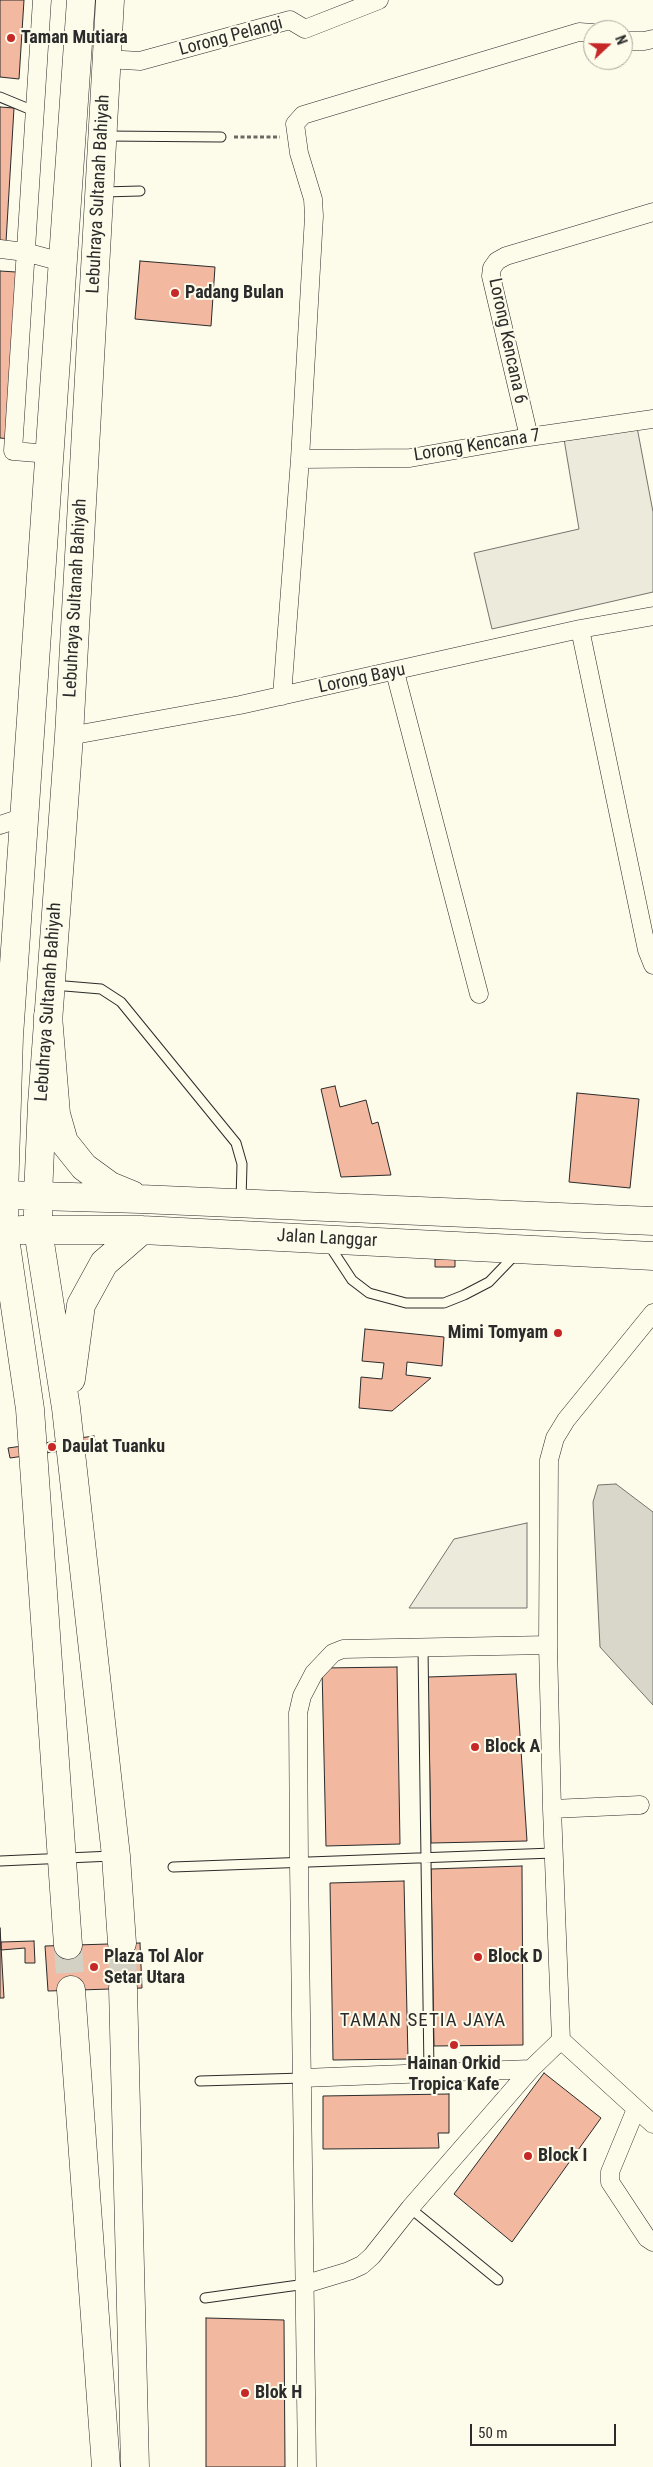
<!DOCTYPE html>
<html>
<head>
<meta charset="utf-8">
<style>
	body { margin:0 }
	#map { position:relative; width:653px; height:2467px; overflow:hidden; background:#fdfbea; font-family:"Roboto Condensed",sans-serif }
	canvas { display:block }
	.north { position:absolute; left:583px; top:20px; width:50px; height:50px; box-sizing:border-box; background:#fdfbea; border:1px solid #a9a89e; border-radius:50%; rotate:69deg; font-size:14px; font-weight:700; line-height:20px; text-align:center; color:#2b2b2b }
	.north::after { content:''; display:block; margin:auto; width:18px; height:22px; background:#c62828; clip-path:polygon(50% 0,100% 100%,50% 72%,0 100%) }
	.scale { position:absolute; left:470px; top:2424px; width:146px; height:22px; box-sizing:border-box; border:2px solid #2b2b2b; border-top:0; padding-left:6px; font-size:15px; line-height:18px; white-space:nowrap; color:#2b2b2b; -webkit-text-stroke:4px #fdfbea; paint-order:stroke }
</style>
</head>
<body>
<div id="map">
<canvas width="653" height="2467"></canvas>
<div class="north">N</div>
<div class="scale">50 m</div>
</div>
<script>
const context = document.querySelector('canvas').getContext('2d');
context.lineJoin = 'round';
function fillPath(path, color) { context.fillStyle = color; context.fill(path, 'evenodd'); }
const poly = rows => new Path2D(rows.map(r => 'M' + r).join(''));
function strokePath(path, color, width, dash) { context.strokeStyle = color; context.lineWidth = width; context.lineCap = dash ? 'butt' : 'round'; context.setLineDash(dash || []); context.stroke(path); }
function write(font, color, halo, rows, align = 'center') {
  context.font = font + ' "Roboto Condensed",sans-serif'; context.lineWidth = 4; context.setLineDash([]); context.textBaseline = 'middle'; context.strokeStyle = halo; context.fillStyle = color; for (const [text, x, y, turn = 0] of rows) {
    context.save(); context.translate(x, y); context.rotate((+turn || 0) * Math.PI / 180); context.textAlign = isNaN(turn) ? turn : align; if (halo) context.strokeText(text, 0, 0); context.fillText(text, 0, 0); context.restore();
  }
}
const green = poly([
	[637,427,653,512,653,592,492,629,474,553,579,529,564,439,637,427]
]);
fillPath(green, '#ecebdb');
strokePath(green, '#74746e', 1);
const parking = poly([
	[527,1523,527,1608,409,1608,454,1539,527,1523]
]);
fillPath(parking, '#eceadb');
strokePath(parking, '#74746e', 1);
const water = poly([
	[616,1484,653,1512,653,1705,600,1647,593,1502,598,1485,616,1484]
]);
fillPath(water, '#d8d7c9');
strokePath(water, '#74746e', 1);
const building = poly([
	[0,0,24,0,19,79,0,77,0,0],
	[0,107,14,108,6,242,0,241,0,107],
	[140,261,215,267,211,326,135,319,140,261],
	[0,271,16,272,10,439,0,438,0,271],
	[335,1086,340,1107,366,1100,372,1124,378,1122,391,1175,341,1177,321,1089,335,1086],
	[577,1093,639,1099,630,1188,569,1182,577,1093],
	[435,1259,455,1259,455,1267,435,1267,435,1259],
	[365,1329,444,1337,442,1366,407,1362,406,1375,431,1378,392,1411,359,1408,361,1377,382,1379,384,1363,362,1361,365,1329],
	[94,1436,96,1446,10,1458,8,1448,94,1436],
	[397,1667,400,1844,326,1846,322,1668,397,1667],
	[516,1674,527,1841,431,1843,428,1677,516,1674],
	[522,1866,523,2045,434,2046,431,1869,522,1866],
	[404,1881,408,2059,333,2060,330,1883,404,1881],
	[0,1928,4,1998,0,1998,0,1928],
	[34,1941,35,1963,25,1963,25,1948,1,1950,1,1942,34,1941],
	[140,1943,142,1988,48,1991,45,1946,140,1943],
	[544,2073,601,2118,512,2242,454,2194,544,2073],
	[449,2094,449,2133,438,2133,439,2148,323,2149,323,2096,449,2094],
	[206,2318,284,2320,285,2467,206,2467,206,2318]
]);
fillPath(building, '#f2b8a0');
strokePath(building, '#2b2b2b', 1);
strokePath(poly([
	[122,1943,123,1988],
	[68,1945,71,1990]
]), '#d3d1c4', 28, [28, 14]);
const lane = poly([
	[0,97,34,111],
	[106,136,221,137],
	[103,192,140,191],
	[53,985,101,989,121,1002,236,1143,242,1164,241,1200],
	[329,1245,352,1280,369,1293,406,1303,444,1303,464,1295,489,1282,515,1255],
	[423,1648,429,2072],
	[0,1861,112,1856],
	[173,1867,553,1853],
	[200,2081,303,2078],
	[410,2208,498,2280],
	[205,2298,306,2284]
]);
const street = poly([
	[42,0,13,451,49,454],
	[623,41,644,41,653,39],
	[106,59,140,61,290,20,305,29,379,0],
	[0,249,25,252,62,262],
	[529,437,491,276,492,268,497,261,506,256,653,212],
	[300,459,410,458,529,437,653,419],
	[580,629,647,950,653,965],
	[395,672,479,994],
	[282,696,300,459,314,216,313,199,299,153,295,124,303,115,356,99,579,32,593,33],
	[69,736,240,705,580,629,653,616],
	[0,825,24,817],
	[552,1809,640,1805],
	[561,2040,653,2124],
	[303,2078,531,2069],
	[636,2109,610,2172,610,2182,647,2238,653,2242],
	[306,2284,349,2271,362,2265,372,2256,410,2208,531,2069,561,2040,552,1809,548,1645,549,1460,555,1438,566,1420,653,1313],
	[307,2467,299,1864,298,1713,302,1696,314,1673,333,1653,343,1649,548,1645]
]);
const primary = poly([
	[0,1195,4,1195,9,1036,81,0],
	[38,1196,42,1104,69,736,110,0]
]);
const highway = poly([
	[48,1016,56,1114,64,1142,84,1167,110,1186,132,1195],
	[38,1196,38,1230,66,1408,116,1856,122,1943],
	[21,1230,142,1230,653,1256],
	[71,1379,81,1305,104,1263,142,1230],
	[68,1945,30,1409,4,1231,4,1195,140,1199,653,1221],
	[123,1988,135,2467],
	[71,1990,106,2467]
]);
strokePath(lane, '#2b2b2b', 11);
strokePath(street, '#2b2b2b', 19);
strokePath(primary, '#2b2b2b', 29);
strokePath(highway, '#2b2b2b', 29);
strokePath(poly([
	[234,137,280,137]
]), '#6a6964', 3, [4, 2.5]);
strokePath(lane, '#fdfbea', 9);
strokePath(street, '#fdfbea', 18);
strokePath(primary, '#fdfbea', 28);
strokePath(highway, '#fdfbea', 28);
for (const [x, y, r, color] of [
	[11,38,5,"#c62828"],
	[175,293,5,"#c62828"],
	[558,1333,5,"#c62828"],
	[52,1447,5,"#c62828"],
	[475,1747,5,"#c62828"],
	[478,1957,5,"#c62828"],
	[94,1967,5,"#c62828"],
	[454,2045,5,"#c62828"],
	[528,2156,5,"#c62828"],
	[245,2393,5,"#c62828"]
]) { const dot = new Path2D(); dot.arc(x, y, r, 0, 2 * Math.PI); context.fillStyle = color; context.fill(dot); strokePath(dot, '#fdfbea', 2); }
write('18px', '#2b2b2b', '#fdfbea', [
	["Lorong Pelangi",231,37,-15],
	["Lebuhraya Sultanah Bahiyah",99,194,-87],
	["Lorong Kencana 6",507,341,78],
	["Lorong Kencana 7",477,446,-9],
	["Lebuhraya Sultanah Bahiyah",76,598,-87],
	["Lorong Bayu",362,679,-12],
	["Lebuhraya Sultanah Bahiyah",49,1002,-86],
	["Jalan Langgar",327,1239,3]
]);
write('bold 18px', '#2b2b2b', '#fdfbea', [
	["Taman Mutiara",21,38],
	["Padang Bulan",185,293],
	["Mimi Tomyam",548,1333,"right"],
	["Daulat Tuanku",62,1447],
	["Block A",485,1747],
	["Plaza Tol Alor",104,1957],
	["Setar Utara",104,1978],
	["Block D",488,1957],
	["Hainan Orkid",454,2064,"center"],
	["Tropica Kafe",454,2085,"center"],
	["Block I",538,2156],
	["Blok H",255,2393]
], 'left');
context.letterSpacing = '1px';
write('19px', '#2b2b2b', '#fdfbea', [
	["TAMAN SETIA JAYA",423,2021]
]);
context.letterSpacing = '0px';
</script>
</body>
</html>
